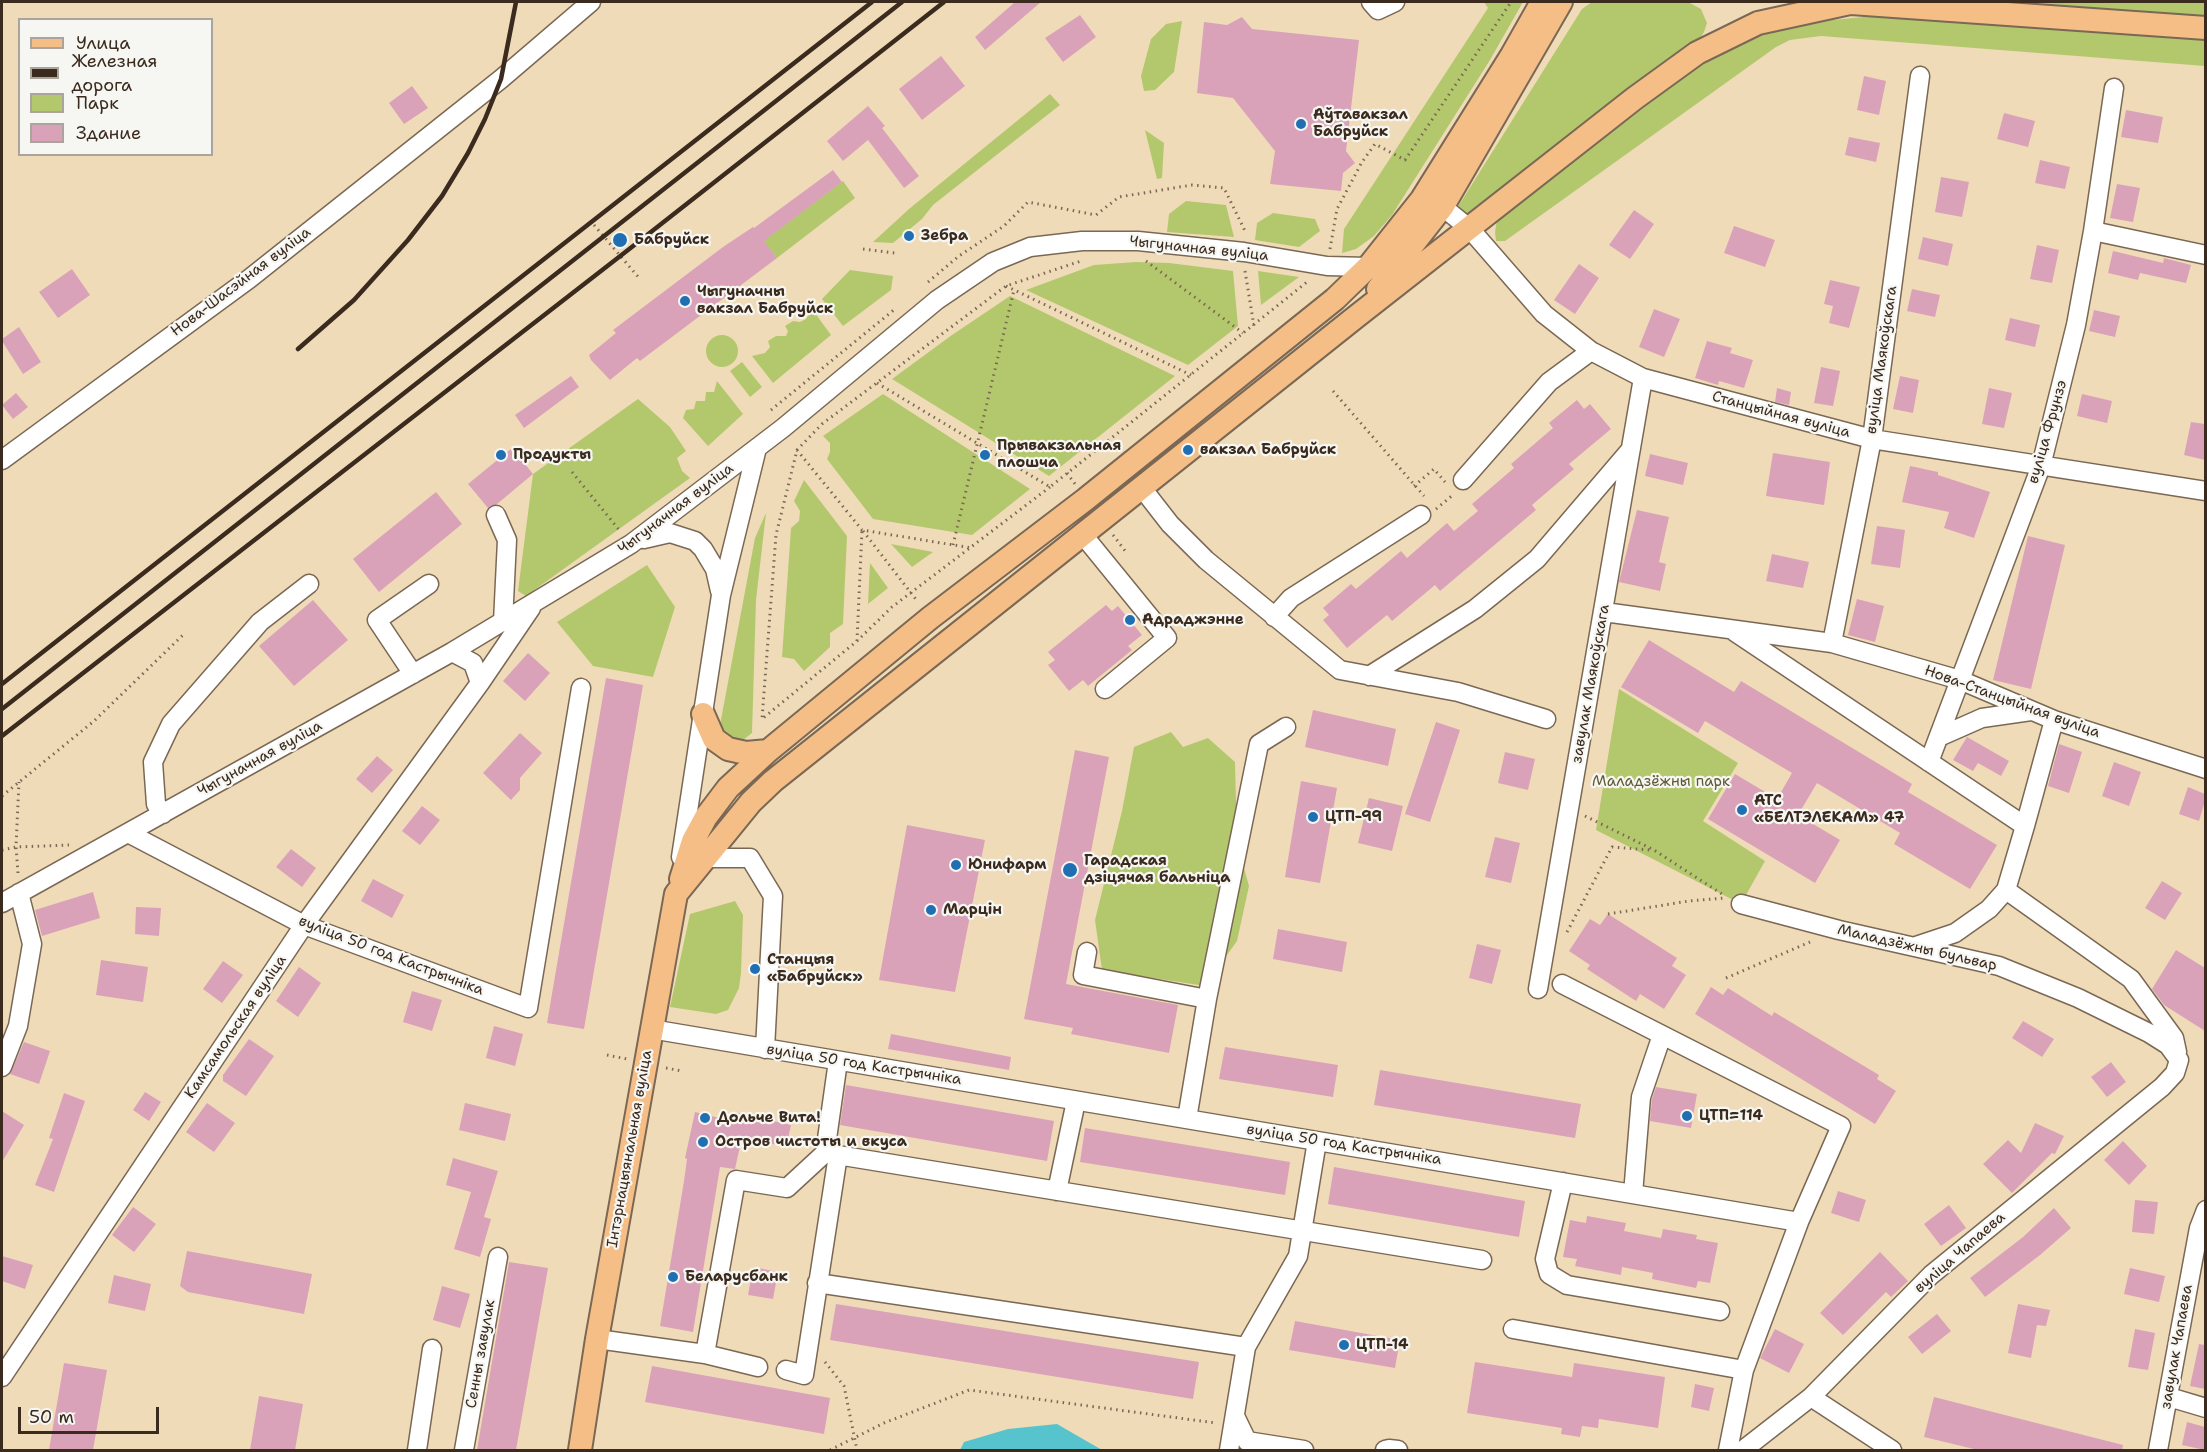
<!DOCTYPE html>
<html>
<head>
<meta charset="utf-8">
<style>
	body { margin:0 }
	#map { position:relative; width:2207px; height:1452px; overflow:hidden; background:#f0dbb9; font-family:"Shantell Sans",sans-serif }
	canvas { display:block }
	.frame { position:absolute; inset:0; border:3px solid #3b2a1e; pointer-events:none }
	.legend { position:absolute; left:18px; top:18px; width:195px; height:138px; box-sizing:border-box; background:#f6f6f2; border:2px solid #aba49d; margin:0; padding:8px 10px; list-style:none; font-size:18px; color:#3b2a1e }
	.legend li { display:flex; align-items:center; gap:12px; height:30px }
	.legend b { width:30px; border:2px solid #aba49d }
	.scale { position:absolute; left:18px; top:1407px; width:141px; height:27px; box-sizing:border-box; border:3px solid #3b2a1e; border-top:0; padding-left:8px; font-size:18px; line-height:21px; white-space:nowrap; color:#3b2a1e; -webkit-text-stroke:4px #f6f6f2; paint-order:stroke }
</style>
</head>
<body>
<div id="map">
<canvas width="2207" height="1452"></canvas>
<div class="frame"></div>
<ul class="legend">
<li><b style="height:8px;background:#f6be87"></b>Улица</li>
<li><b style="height:8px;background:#3b2a1e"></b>Железная дорога</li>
<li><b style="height:16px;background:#b3c86d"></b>Парк</li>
<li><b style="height:16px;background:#daa2b9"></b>Здание</li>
</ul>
<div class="scale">50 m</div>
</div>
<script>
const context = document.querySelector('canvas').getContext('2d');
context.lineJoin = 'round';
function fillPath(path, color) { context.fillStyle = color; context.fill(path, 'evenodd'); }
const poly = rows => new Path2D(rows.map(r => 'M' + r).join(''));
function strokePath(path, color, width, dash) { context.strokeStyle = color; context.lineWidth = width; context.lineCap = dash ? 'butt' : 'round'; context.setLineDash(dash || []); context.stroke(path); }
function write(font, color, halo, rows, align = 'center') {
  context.font = font + ' "Shantell Sans",sans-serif'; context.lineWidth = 4.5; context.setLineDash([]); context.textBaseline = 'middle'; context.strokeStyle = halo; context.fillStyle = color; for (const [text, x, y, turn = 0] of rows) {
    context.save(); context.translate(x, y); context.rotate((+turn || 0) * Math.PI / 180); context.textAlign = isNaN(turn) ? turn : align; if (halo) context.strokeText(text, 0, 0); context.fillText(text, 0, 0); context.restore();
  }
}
fillPath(poly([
	[1484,2,1523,2,1490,60,1392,215,1374,236,1356,249,1342,253,1344,229,1488,8],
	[1592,2,1688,2,1701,9,1707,23,1704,32,1699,40,1491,201,1465,217,1458,212,1459,205,1582,9],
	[1997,2,2205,2,2205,16],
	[1884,15,2205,38,2205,66,1821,36,1790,40,1776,47,1505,241,1496,241,1495,232,1497,220,1693,70,1755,36,1800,23],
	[1182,21,1174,72,1155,90,1144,91,1141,76,1151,39,1166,24],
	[1050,94,1060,105,933,205,922,219,893,243,873,242,909,209],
	[1145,130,1164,143,1162,178,1157,179],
	[843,181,855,198,777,258,763,241],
	[1186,201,1226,205,1234,237,1167,232,1169,214],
	[1273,213,1315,219,1320,231,1299,247,1255,240,1257,223],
	[1136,262,1169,263,1233,271,1238,326,1188,365,1026,290,1094,265],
	[850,270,893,276,891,290,843,326,822,299],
	[1258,271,1299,277,1261,305],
	[1010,296,1175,376,1049,476,892,379,952,335],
	[812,309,831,335,773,383,752,356,765,353,770,347,768,341,776,336,786,336,788,331,785,326,793,321,800,322,806,319],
	'706 351a16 16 0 1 1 32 0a16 16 0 1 1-32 0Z',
	[742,362,762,387,750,397,730,371],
	[717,381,743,414,708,446,683,418,686,410,694,409,696,401,705,401,706,392,714,392],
	[883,394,1030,489,972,535,873,519,827,459,830,452,830,443,823,436],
	[638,399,670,427,686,451,677,458,682,471,690,478,526,596,518,591,533,474],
	[804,480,847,536,843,624,830,633,830,647,804,671,794,659,782,657,791,528,799,521,800,511,794,501],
	[766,513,756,600,752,733,743,740,728,736,720,725,755,538],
	[891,544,933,552,912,567],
	[870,563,888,588,868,604],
	[647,565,675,607,653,677,593,666,557,622],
	[1619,689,1738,763,1703,821,1765,861,1741,904,1596,830],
	[1171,732,1183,747,1208,738,1235,762,1237,843,1249,886,1237,941,1205,986,1102,970,1095,920,1122,811,1134,747],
	[735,901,743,915,741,973,739,988,728,1010,716,1014,670,1007,690,914]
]), '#b3c86d');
fillPath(poly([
	[1057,1424,1102,1450,960,1450,964,1442,1008,1429]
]), '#57c4cd');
fillPath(poly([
	[1015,2,1041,2,985,50,975,37],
	[1080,15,1096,37,1063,62,1045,38],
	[1242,17,1252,29,1359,40,1346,151,1355,163,1343,173,1341,191,1270,184,1275,151,1233,98,1197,93,1204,22,1227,25],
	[941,56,965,86,922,120,899,89],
	[1864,76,1886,81,1879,115,1857,110],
	[412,86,428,108,404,124,389,103],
	[868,106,885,126,882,128,919,176,904,188,868,140,843,161,827,141],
	[2126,110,2163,117,2158,143,2121,137],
	[2004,113,2035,121,2028,147,1997,139],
	[1849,137,1880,143,1876,162,1845,155],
	[2040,160,2070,167,2065,189,2035,183],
	[833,170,842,182,764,241,777,258,640,361,637,358,610,380,591,360,589,355,616,333,613,330,723,247,753,227,754,228],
	[1941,177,1969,182,1962,217,1935,212],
	[2117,184,2140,188,2133,222,2110,218],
	[1634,210,1654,224,1630,259,1609,245],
	[1734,226,1775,240,1765,267,1724,253],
	[1923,237,1953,244,1948,266,1918,259],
	[2037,245,2059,250,2052,283,2030,279],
	[2113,251,2163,263,2164,258,2191,265,2186,283,2140,273,2138,280,2108,273],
	[1579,264,1599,278,1575,314,1554,300],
	[72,269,90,295,58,318,39,292],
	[1830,280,1860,287,1849,328,1829,323,1833,306,1824,304],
	[1912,289,1940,295,1935,317,1907,311],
	[1654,309,1680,319,1664,357,1639,347],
	[2094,310,2120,316,2115,337,2089,331],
	[2010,318,2040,325,2035,347,2005,340],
	[19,327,41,362,23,374,2,341,2,339],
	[1707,341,1732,348,1730,353,1753,360,1744,388,1719,381,1718,385,1695,378],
	[1821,367,1840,371,1833,406,1814,403],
	[571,376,579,387,524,428,515,415],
	[1900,376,1919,380,1913,413,1893,409],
	[1777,388,1791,392,1789,405,1775,402],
	[1989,388,2012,393,2004,428,1982,424],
	[16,393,28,407,13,419,2,405],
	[2082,394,2112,401,2107,423,2077,416],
	[1577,400,1584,409,1590,404,1611,429,1569,464,1574,469,1532,505,1536,510,1440,591,1435,585,1392,621,1387,615,1347,648,1323,620,1329,615,1323,608,1351,584,1356,589,1401,551,1407,558,1447,523,1454,531,1478,511,1472,504,1514,468,1511,464,1553,428,1549,423],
	[2191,422,2205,424,2205,460,2184,455],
	[512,448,533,474,497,504,488,508,468,484],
	[1773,453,1830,462,1824,505,1766,496],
	[1650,454,1688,463,1683,485,1645,476],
	[1910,466,1938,472,1938,475,1990,492,1974,538,1944,528,1949,512,1902,502],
	[436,492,462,524,379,592,353,559],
	[1637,510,1669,517,1659,562,1666,564,1660,591,1619,582],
	[1877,526,1905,530,1900,568,1871,564],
	[2028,536,2065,545,2031,689,1993,680],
	[1772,554,1809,562,1803,588,1766,581],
	[1857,599,1884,606,1875,642,1848,635],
	[313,600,348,640,294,686,259,646],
	[1106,605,1112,611,1118,606,1142,635,1128,646,1132,650,1088,686,1083,680,1069,691,1048,665,1055,660,1048,652],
	[1649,640,1734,692,1741,681,1912,784,1908,792,1997,845,1970,889,1894,844,1900,833,1817,783,1798,815,1840,840,1815,883,1708,819,1735,774,1777,799,1792,773,1705,721,1698,733,1621,687],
	[528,653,550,673,525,701,503,681],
	[606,678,643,685,584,1029,547,1023],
	[1313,710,1396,729,1388,766,1305,747],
	[1436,722,1460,730,1430,822,1405,814],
	[520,733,542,753,520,778,520,790,511,800,483,773],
	[1967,737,2009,761,2001,776,1978,763,1973,771,1953,760],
	[2059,744,2082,752,2069,793,2048,786],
	[1075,750,1109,757,1066,984,1178,1005,1169,1053,1071,1034,1073,1028,1024,1019],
	[1505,752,1535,759,1528,790,1498,783],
	[377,756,393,770,372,793,356,779],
	[2114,762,2141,772,2129,806,2102,796],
	[1301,781,1337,788,1320,883,1285,877],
	[2188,787,2205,794,2205,801,2199,821,2179,814],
	[1369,798,1403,806,1392,851,1358,843],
	[422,806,440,820,420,845,402,831],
	[907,825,985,840,955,992,879,980],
	[1495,837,1520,843,1511,883,1485,877],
	[291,849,316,868,302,887,276,867],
	[373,879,404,895,392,918,361,901],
	[2162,881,2182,893,2165,920,2145,908],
	[93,892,100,918,42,936,35,910],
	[136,907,161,908,159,936,135,934],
	[1608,914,1677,958,1672,966,1686,975,1664,1009,1640,994,1636,1001,1587,969,1590,965,1569,951,1590,919,1600,925],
	[1278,929,1347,942,1342,972,1273,959],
	[1477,944,1501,950,1492,984,1469,978],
	[2176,950,2205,968,2205,1031,2164,1005,2152,989],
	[101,960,148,967,143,1002,96,995],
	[223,961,243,975,222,1003,203,989],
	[299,967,321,983,298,1017,276,1001],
	[1711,987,1723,995,1728,988,1772,1016,1774,1012,1879,1075,1877,1079,1896,1091,1875,1124,1695,1014],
	[412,991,442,1000,432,1031,403,1022],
	[2023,1021,2054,1039,2042,1057,2012,1038],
	[494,1026,523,1034,515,1066,486,1058],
	[891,1034,1011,1057,1009,1070,888,1049],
	[249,1039,274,1056,246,1096,223,1081,223,1075],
	[24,1042,50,1051,39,1084,10,1074],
	[1225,1047,1338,1065,1333,1097,1219,1079],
	[2111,1062,2126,1082,2107,1097,2091,1077],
	[1380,1070,1581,1104,1575,1138,1374,1105],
	[846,1085,1054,1121,1047,1161,840,1125],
	[1656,1087,1697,1094,1691,1128,1650,1121,1652,1099],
	[145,1092,161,1102,149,1121,133,1110],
	[64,1093,85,1101,54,1192,35,1185,53,1139,49,1138],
	[207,1103,235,1123,214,1152,186,1132],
	[465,1103,511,1114,505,1141,459,1130],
	[2,1111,24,1125,2,1162],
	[695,1112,732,1121,734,1112,791,1125,786,1147,742,1137,735,1169,720,1167,693,1332,660,1326,684,1181,687,1159,685,1158],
	[2035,1123,2064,1136,2055,1154,2052,1153,2012,1193,1983,1164,2008,1140,2021,1153],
	[1085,1128,1290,1162,1285,1195,1080,1162],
	[2123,1141,2147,1166,2129,1185,2104,1160],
	[453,1158,498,1171,484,1217,491,1219,480,1257,454,1249,471,1192,446,1185],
	[1334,1167,1525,1201,1519,1237,1328,1204],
	[1838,1191,1866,1200,1859,1222,1831,1213],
	[2135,1200,2158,1202,2154,1234,2132,1232],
	[1949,1205,1966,1228,1941,1246,1924,1224],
	[133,1207,156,1224,134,1252,112,1235],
	[2054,1208,2071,1228,2040,1255,1985,1297,1970,1278,2023,1237],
	[1587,1216,1626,1223,1624,1231,1661,1238,1663,1229,1697,1235,1696,1239,1718,1243,1710,1283,1698,1281,1696,1288,1652,1279,1653,1273,1622,1267,1621,1275,1575,1266,1577,1259,1563,1257,1570,1220,1586,1223],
	[187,1251,312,1274,304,1314,188,1292,180,1286],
	[1880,1252,1908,1281,1891,1297,1886,1292,1843,1335,1820,1313],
	[2,1256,33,1265,25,1289,2,1281],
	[509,1262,548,1268,516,1450,477,1450],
	[753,1267,778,1272,773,1299,748,1295],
	[2130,1268,2165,1276,2159,1302,2124,1294],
	[114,1275,151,1284,145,1311,108,1303],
	[442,1286,470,1294,460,1328,433,1320],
	[836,1304,1199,1362,1193,1399,830,1340],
	[2018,1304,2050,1310,2046,1326,2037,1325,2031,1358,2008,1353],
	[1937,1314,1951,1331,1922,1354,1908,1337],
	[1295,1321,1400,1340,1395,1368,1289,1350],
	[1775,1329,1804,1344,1789,1373,1760,1358],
	[2135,1329,2155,1333,2148,1370,2128,1367],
	[2199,1344,2205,1345,2205,1389,2190,1386],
	[1475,1362,1572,1377,1574,1363,1665,1377,1658,1428,1599,1419,1598,1428,1582,1426,1580,1437,1561,1434,1562,1428,1467,1413],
	[64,1363,107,1370,93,1450,49,1450],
	[652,1366,830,1398,824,1434,645,1402],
	[1695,1384,1714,1388,1709,1411,1691,1407],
	[259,1396,303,1404,295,1450,250,1450],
	[1934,1397,2123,1445,2122,1450,1978,1450,1924,1437],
	[2187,1422,2205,1427,2205,1450,2182,1445]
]), '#daa2b9');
const minor = poly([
	[1371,2,1378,10,1395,2],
	[1433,199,1470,229,1544,314,1591,351,1643,378,1872,439,2206,491],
	[2093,231,2206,255],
	[2,460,249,279,501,79,591,2],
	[1463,480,1549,382,1591,351],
	[1142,488,1170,524,1206,560,1340,670,1458,692,1546,719],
	[496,515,507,540,503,622],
	[1083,535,1167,638,1105,689],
	[644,539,670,533,695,541,703,549,715,569,720,591],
	[1604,612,1832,643,1960,680,2054,720,2206,769],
	[1274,617,1291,598,1421,515],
	[1735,632,2025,826],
	[1832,643,1872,439,1920,76],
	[452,652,473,663,480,683],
	[413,674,377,620,429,584],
	[1369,676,1475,609,1537,559,1631,449],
	[1939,737,1982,718,2031,711],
	[1929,762,2041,466,2076,325,2093,231,2114,88],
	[163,814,156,804,153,762,171,724,260,622,309,584],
	[128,833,304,925,528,1008,581,688],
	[681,857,721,595,757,448],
	[704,858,750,858,773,896,765,1049],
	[2006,890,2131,979,2174,1038,2177,1052],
	[2,903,452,652,631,544,783,428,937,300,993,262,1030,247,1082,241,1138,241,1244,252,1327,266,1368,267],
	[1741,904,1839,930,1999,966,2078,998,2149,1033,2168,1045,2179,1060],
	[1916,946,1955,933,1989,909,2006,890,2025,826,2054,720],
	[1087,952,1083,975,1207,999,1187,1119],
	[1562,984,1841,1126,1799,1222,1744,1370,1728,1450],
	[1538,989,1643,378],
	[1207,999,1259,744,1286,727],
	[651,1029,1799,1222],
	[2,1067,18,1026,32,944,19,893],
	[825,1153,838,1061],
	[1563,1182,1545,1259,1549,1274,1567,1285,1720,1311],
	[1057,1191,1076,1101],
	[1633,1194,1641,1097,1662,1035],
	[817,1283,1246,1347],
	[1513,1329,1744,1370],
	[597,1339,705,1354,736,1180,787,1188,825,1153,1482,1260],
	[705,1354,758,1367],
	[786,1370,804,1375,838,1155],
	[2,1377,304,925,480,683,531,608],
	[1811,1397,1892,1450],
	[2169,1397,2206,1408],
	[1235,1416,1247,1441,1304,1450],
	[417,1450,432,1349],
	[464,1450,498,1257],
	[1229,1450,1246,1347,1298,1256,1317,1141],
	[1385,1450,1389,1449,1398,1450],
	[1743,1450,1811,1397,1931,1275,2162,1087,2175,1073,2179,1060],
	[2158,1450,2199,1228,2206,1210]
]);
const major = poly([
	[1837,2,2206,28],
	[1378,289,1443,206,1561,2],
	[703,714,714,739,728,749,746,753,768,751],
	[681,879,693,841,706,817,728,788,768,751,930,618,1086,499,1335,299,1368,267,1422,199,1512,55,1542,2],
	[580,1450,597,1339,676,894,751,802,773,781,1357,316,1635,98,1697,53,1758,23,1850,3]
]);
strokePath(minor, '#7a6854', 21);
strokePath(major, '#7a6854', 26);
strokePath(poly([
	[594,225,640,279],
	[863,249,895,253],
	[1330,249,1337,209,1362,162,1375,144,1405,160,1511,2],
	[1146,261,1243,333],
	[1245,271,1254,326],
	[928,282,959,256,1004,226,1028,202,1096,215,1119,197,1192,185,1224,188,1246,233],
	[1006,286,1191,375],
	[877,383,1050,487,1307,282],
	[1333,391,1424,496],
	[771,410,895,309],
	[797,450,862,530,972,548],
	[572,472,620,531],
	[1067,473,1075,484],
	[1414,486,1434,469,1445,482],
	[1050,487,892,607,857,641,762,719,776,535,797,450,822,424,1006,286,1081,261],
	[1436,509,1454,494],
	[863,531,918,602],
	[1113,535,1126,552],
	[953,545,1014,290],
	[857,641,862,530],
	[2,796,94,721,184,634],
	[1585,816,1654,850,1725,896],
	[2,850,16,847,69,845],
	[18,873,16,847,19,782],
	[1608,914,1689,901,1724,898],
	[1567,932,1612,847,1650,850],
	[1726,978,1810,942],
	[607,1055,627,1059],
	[666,1068,682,1071],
	[825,1362,844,1386,857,1450],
	[830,1450,884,1423,969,1390,1216,1423]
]), '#7a6854', 3, [1.5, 4.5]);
strokePath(minor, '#fff', 18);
strokePath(major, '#f6be87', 22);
strokePath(poly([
	[298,349,354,300,408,240,442,196,468,153,485,119,501,79,516,2],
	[2,684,872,2],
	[2,709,902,2],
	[2,736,628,250,944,2]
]), '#3b2a1e', 4.5);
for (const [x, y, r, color] of [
	[1301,124,6,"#1f6fb2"],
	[909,236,6,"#1f6fb2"],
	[620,240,8,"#1f6fb2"],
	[685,301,6,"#1f6fb2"],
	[1188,450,6,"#1f6fb2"],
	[501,455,6,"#1f6fb2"],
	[985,455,6,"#1f6fb2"],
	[1130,620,6,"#1f6fb2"],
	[1742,810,6,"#1f6fb2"],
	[1313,817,6,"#1f6fb2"],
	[956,865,6,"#1f6fb2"],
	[1070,870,8,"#1f6fb2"],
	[931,910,6,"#1f6fb2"],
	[755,969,6,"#1f6fb2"],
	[1687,1116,6,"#1f6fb2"],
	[705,1118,6,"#1f6fb2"],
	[703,1142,6,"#1f6fb2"],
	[673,1277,6,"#1f6fb2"],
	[1344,1345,6,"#1f6fb2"]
]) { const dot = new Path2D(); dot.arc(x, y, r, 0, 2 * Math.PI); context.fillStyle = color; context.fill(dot); strokePath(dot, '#f6f6f2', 2); }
write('bold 15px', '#3b2a1e', '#f6f6f2', [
	["Аўтавакзал",1313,115],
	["Бабруйск",1313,132],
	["Зебра",921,236],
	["Бабруйск",634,240],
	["Чыгуначны",697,292],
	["вакзал Бабруйск",697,309],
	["Прывакзальная",997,446],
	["плошча",997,463],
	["вакзал Бабруйск",1200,450],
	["Продукты",513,455],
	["Адраджэнне",1142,620],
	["АТС",1754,801],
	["«БЕЛТЭЛЕКАМ» 47",1754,818],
	["ЦТП-99",1325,817],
	["Гарадская",1084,861],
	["дзіцячая бальніца",1084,878],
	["Юнифарм",968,865],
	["Марцін",943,910],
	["Станцыя",767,960],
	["«Бабруйск»",767,977],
	["ЦТП=114",1699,1116],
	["Дольче Вита!",717,1118],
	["Остров чистоты и вкуса",715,1142],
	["Беларусбанк",685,1277],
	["ЦТП-14",1356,1345]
], 'left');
write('15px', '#3b2a1e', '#f6f6f2', [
	["Чыгуначная вуліца",1199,249,6],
	["Нова-Шасэйная вуліца",241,282,-37],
	["вуліца Маякоўскага",1882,360,-82],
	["Станцыйная вуліца",1781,415,15],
	["вуліца Фрунзэ",2048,432,-74],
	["Чыгуначная вуліца",676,509,-37],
	["завулак Маякоўскага",1591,684,-80],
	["Нова-Станцыйная вуліца",2012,702,20],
	["Чыгуначная вуліца",260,759,-29],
	["Маладзёжны бульвар",1917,948,13],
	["вуліца 50 год Кастрычніка",391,956,21],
	["Камсамольская вуліца",236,1027,-56],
	["вуліца 50 год Кастрычніка",864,1065,9],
	["вуліца 50 год Кастрычніка",1344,1145,9],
	["Інтэрнацыянальная вуліца",630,1149,-80],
	["вуліца Чапаева",1960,1253,-41],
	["завулак Чапаева",2177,1347,-80],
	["Сенны завулак",481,1354,-80]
]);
write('15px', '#5f5936', '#f6f6f2', [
	["Маладзёжны парк",1661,782]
]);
</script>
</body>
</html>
